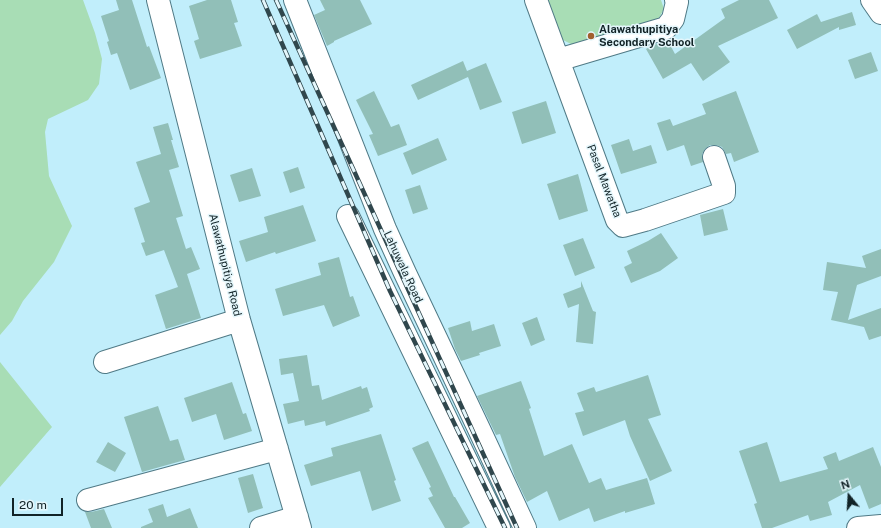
<!DOCTYPE html>
<html>
<head>
<meta charset="utf-8">
<style>
	body { margin:0 }
	#map { position:relative; width:881px; height:528px; overflow:hidden; background:#c1eefb; font-family:"Public Sans",sans-serif }
	canvas { display:block }
	.north { position:absolute; left:829px; top:476px; width:40px; height:40px; -webkit-text-stroke:3px #e4f6fb; paint-order:stroke; rotate:342deg; font-size:11px; font-weight:700; line-height:16px; text-align:center; color:#112327 }
	.north::after { content:''; display:block; margin:auto; width:14px; height:18px; background:#112327; clip-path:polygon(50% 0,100% 100%,50% 72%,0 100%) }
	.scale { position:absolute; left:12px; top:498px; width:51px; height:18px; box-sizing:border-box; border:2px solid #112327; border-top:0; padding-left:5px; font-size:12px; line-height:14px; white-space:nowrap; color:#112327; -webkit-text-stroke:3px #e4f6fb; paint-order:stroke }
</style>
</head>
<body>
<div id="map">
<canvas width="881" height="528"></canvas>
<div class="north">N</div>
<div class="scale">20 m</div>
</div>
<script>
const context = document.querySelector('canvas').getContext('2d');
context.lineJoin = 'round';
function fillPath(path, color) { context.fillStyle = color; context.fill(path, 'evenodd'); }
const poly = rows => new Path2D(rows.map(r => 'M' + r).join(''));
function strokePath(path, color, width, dash) { context.strokeStyle = color; context.lineWidth = width; context.lineCap = dash ? 'butt' : 'round'; context.setLineDash(dash || []); context.stroke(path); }
function write(font, color, halo, rows, align = 'center') {
  context.font = font + ' "Public Sans",sans-serif'; context.lineWidth = 3; context.setLineDash([]); context.textBaseline = 'middle'; context.strokeStyle = halo; context.fillStyle = color; for (const [text, x, y, turn = 0] of rows) {
    context.save(); context.translate(x, y); context.rotate((+turn || 0) * Math.PI / 180); context.textAlign = isNaN(turn) ? turn : align; if (halo) context.strokeText(text, 0, 0); context.fillText(text, 0, 0); context.restore();
  }
}
fillPath(poly([
	[0,0,83,0,95,33,102,59,99,84,88,100,48,119,45,132,49,176,72,226,54,262,23,301,12,321,0,335],
	[548,0,661,0,664,9,656,23,577,47,561,39],
	[0,362,52,427,0,487]
]), '#a8ddb5');
fillPath(poly([
	[116,0,132,0,147,47,149,46,161,78,130,90,117,53,111,55,107,42,109,41,101,16,119,10],
	[207,0,231,0,238,22,234,23,242,46,200,59,194,41,199,39,189,6],
	[320,0,360,0,372,24,334,41,334,42,327,46,314,15,325,10],
	[739,0,769,0,778,18,718,46,730,62,703,81,691,63,663,79,646,49,653,45,668,41,675,54,725,18,721,9],
	[852,12,856,25,839,30,839,27,797,49,787,30,817,14,821,22],
	[871,52,878,71,855,79,848,60],
	[463,61,467,71,486,63,502,102,480,110,468,77,418,100,411,85],
	[374,91,391,127,399,124,407,145,378,156,369,135,373,134,356,100],
	[736,91,759,152,734,162,731,153,726,154,722,147,716,145,710,145,705,149,702,154,703,162,691,166,684,145,667,151,657,123,670,119,673,126,706,114,702,104],
	[546,101,556,133,522,144,512,112],
	[168,123,173,140,171,140,179,167,169,170,183,216,176,218,186,249,191,247,200,269,187,274,201,318,166,329,155,295,178,287,164,250,146,256,141,243,145,242,134,208,150,202,136,162,161,154,153,127],
	[438,138,447,160,412,175,403,153],
	[629,139,633,151,651,145,657,163,621,174,611,145],
	[298,167,305,188,290,193,283,172],
	[252,168,261,196,239,202,230,175],
	[578,174,588,211,559,220,547,184],
	[420,185,428,209,413,214,405,190],
	[303,205,316,241,276,254,275,252,246,262,239,241,268,232,264,217],
	[723,209,728,230,704,236,700,215],
	[661,233,678,258,660,271,631,283,624,267,632,263,627,251,648,241],
	[583,238,595,268,575,276,563,245],
	[881,249,881,276,857,285,848,320,881,308,881,336,869,340,864,327,831,320,838,292,823,290,827,262,866,268,862,256],
	[339,257,350,297,353,296,360,316,333,327,324,305,283,316,275,289,321,275,318,263],
	[581,281,593,311,596,312,593,344,576,342,579,304,568,308,563,294,581,287],
	[537,317,545,340,531,346,522,323],
	[470,321,472,331,494,324,501,346,479,353,480,355,461,361,455,349,448,328],
	[307,355,312,386,319,385,322,400,361,386,362,389,367,387,373,407,369,409,370,411,326,426,325,421,305,426,304,420,288,424,283,404,299,401,293,373,281,375,279,359],
	[648,375,661,415,648,419,672,471,650,481,630,436,625,420,583,436,575,413,584,411,577,393,594,387,596,392],
	[521,381,531,408,529,409,544,456,572,444,589,483,601,478,606,490,647,478,655,504,625,513,625,511,594,522,589,508,559,521,547,491,527,502,515,477,500,434,496,435,477,396],
	[232,382,243,414,246,413,252,431,224,440,216,414,192,422,184,398],
	[158,406,170,441,178,439,185,460,142,472,124,417],
	[381,434,396,480,394,481,401,501,372,511,360,471,311,486,304,465,333,456,331,448],
	[428,441,454,497,455,497,470,523,462,528,445,528,428,498,433,496,429,488,431,487,412,448],
	[108,442,126,453,115,472,96,462],
	[767,442,780,482,828,469,823,457,836,452,839,461,873,447,881,467,881,504,869,509,860,485,828,502,832,515,810,521,808,515,772,528,762,528,754,504,757,503,739,451],
	[253,474,263,508,248,513,238,478],
	[163,504,167,517,190,508,198,528,141,528,141,527,153,522,148,509],
	[104,509,112,528,91,528,85,512,91,512]
]), '#91bfb8');
const minor = poly([
	[158,0,239,320,300,528],
	[295,0,385,229,405,273,479,429,525,528],
	[536,0,617,220,623,226,645,220,724,193,724,186,714,157],
	[872,0,881,13],
	[558,60,666,28,673,19,677,2,676,0],
	[348,216,499,528],
	[105,362,239,320],
	[88,500,277,449],
	[261,528,297,517],
	[858,528,881,526]
]);
strokePath(minor, '#507a86', 24);
strokePath(minor, '#fff', 22);
const rail = poly([
	[263,0,390,291,505,528],
	[276,0,517,528]
]);
strokePath(rail, '#30474d', 4.5);
strokePath(rail, '#e4f6fb', 3, [9]);
for (const [x, y, r, color] of [
	[591,36,4,"#a15f2d"]
]) { const dot = new Path2D(); dot.arc(x, y, r, 0, 2 * Math.PI); context.fillStyle = color; context.fill(dot); strokePath(dot, '#e4f6fb', 1.5); }
write('bold 11px', '#112327', '#e4f6fb', [
	["Alawathupitiya",599,30],
	["Secondary School",599,43]
], 'left');
write('11px', '#112327', '#e4f6fb', [
	["Pasal Mawatha",604,181,69],
	["Alawathupitiya Road",225,265,76],
	["Lahuwala Road",403,267,65]
]);
</script>
</body>
</html>
